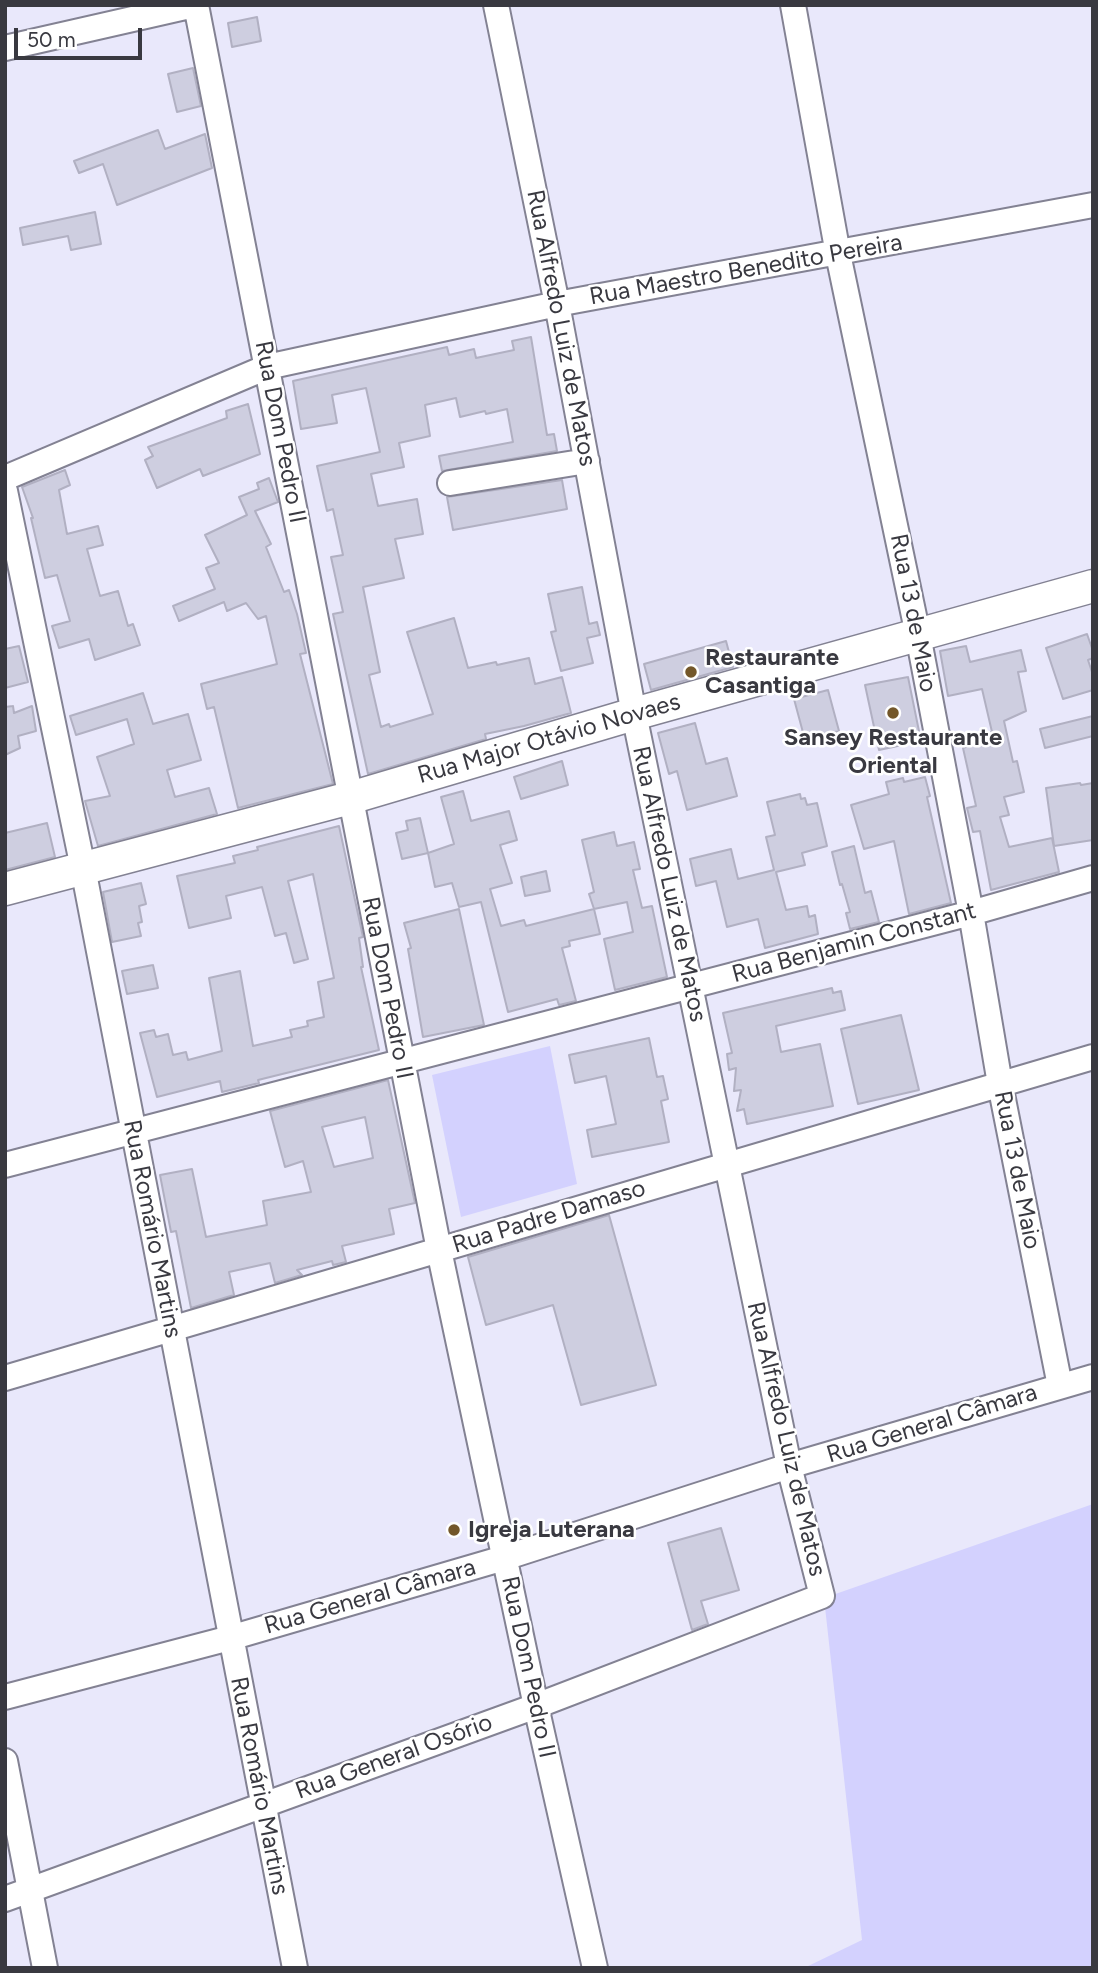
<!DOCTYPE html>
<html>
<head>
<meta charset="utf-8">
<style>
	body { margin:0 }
	#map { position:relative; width:1098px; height:1973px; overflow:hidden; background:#e9e8fb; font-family:Figtree,sans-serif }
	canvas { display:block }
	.frame { position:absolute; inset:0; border:7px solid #393940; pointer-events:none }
	.scale { position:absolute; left:14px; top:28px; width:128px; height:32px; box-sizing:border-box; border:4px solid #393940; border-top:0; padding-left:9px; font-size:21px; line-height:24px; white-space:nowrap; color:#393940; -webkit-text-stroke:5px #fff; paint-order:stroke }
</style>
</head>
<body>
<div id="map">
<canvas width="1098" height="1973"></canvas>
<div class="frame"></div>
<div class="scale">50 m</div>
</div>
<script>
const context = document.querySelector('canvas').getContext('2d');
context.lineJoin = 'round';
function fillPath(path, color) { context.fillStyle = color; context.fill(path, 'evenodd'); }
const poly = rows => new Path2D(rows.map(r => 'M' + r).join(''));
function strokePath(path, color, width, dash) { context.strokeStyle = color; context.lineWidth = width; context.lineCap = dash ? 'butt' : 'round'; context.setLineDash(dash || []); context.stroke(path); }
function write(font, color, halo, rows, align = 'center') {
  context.font = font + ' Figtree,sans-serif'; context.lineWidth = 5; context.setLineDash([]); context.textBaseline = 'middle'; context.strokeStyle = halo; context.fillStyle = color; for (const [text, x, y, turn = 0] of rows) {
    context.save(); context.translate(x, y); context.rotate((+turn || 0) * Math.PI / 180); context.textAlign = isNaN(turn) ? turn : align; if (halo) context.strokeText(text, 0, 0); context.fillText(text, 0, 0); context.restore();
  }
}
fillPath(poly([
	[550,1046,577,1184,461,1217,432,1075],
	[1093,1504,1093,1968,804,1968,862,1940,824,1598]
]), '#d3d1fe');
const building = poly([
	[257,17,261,41,232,47,228,23,257,17],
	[193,68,201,106,177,112,168,74,193,68],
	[158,130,165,149,205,134,212,168,117,205,103,164,79,173,74,161,158,130],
	[95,212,101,244,71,250,68,236,23,245,20,228,95,212],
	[531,337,547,435,554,434,557,451,442,471,439,456,513,442,507,409,486,414,485,411,460,417,456,398,425,405,430,436,399,443,404,467,371,474,378,506,417,499,423,534,395,539,404,578,363,587,380,672,369,675,381,727,389,724,390,727,433,714,407,632,454,618,468,668,496,662,497,665,529,658,535,684,562,677,571,713,524,726,485,734,486,739,368,774,333,614,343,612,331,557,343,555,333,509,327,511,317,466,380,452,366,388,332,395,337,423,301,429,293,381,447,347,449,355,474,349,476,358,514,350,512,341,531,337],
	[248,404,260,454,203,476,200,469,157,488,145,460,153,456,148,447,227,418,226,411,248,404],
	[65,470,70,485,59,490,67,534,98,526,103,545,87,549,100,596,118,591,128,626,133,624,140,645,95,660,89,639,59,648,52,626,70,621,57,575,45,578,31,518,33,518,22,487,65,470],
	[269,478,278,502,255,511,271,544,266,547,284,592,289,590,297,614,306,653,300,654,333,784,238,808,214,707,207,709,201,684,277,664,266,616,258,619,246,603,227,611,224,602,179,621,173,606,215,589,206,568,219,563,205,535,247,515,239,497,259,489,257,483,269,478],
	[562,480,567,509,453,530,447,497,562,480],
	[582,587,589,624,597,622,600,635,587,638,593,663,561,671,551,632,556,631,548,594,582,587],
	[1087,634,1093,651,1093,658,1088,660,1093,675,1093,690,1063,699,1046,648,1087,634],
	[726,641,733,667,651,690,644,664,726,641],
	[19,646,28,682,5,688,5,649,19,646],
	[966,646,970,662,1021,650,1026,671,1018,672,1026,711,1004,721,1013,762,1017,761,1024,792,1004,797,1009,815,1000,817,1009,847,1052,838,1059,872,991,890,980,831,973,832,967,808,976,806,963,748,969,746,967,738,992,732,982,689,948,696,940,651,966,646],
	[908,677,921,741,879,750,865,685,908,677],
	[828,690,839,731,805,740,794,699,828,690],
	[143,693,153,724,188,714,201,760,167,770,175,797,209,788,217,814,98,846,85,801,110,796,97,757,134,744,127,719,76,735,70,716,143,693],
	[13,706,14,713,32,706,36,731,18,736,20,748,5,755,5,707,13,706],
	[1093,716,1093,736,1045,748,1040,729,1093,716],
	[695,723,706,764,727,758,737,796,687,810,677,771,669,774,658,733,695,723],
	[562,761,568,785,521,799,514,777,562,761],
	[925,777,930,796,927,797,951,903,909,914,894,841,864,849,851,805,889,794,886,782,903,778,904,782,925,777],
	[1080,783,1081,785,1093,783,1093,840,1054,846,1046,788,1080,783],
	[463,791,471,821,509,811,517,840,500,845,512,883,490,889,501,926,524,920,526,926,594,909,600,934,569,941,570,946,562,948,576,1001,559,1005,557,999,508,1012,481,902,459,907,452,883,435,887,428,853,454,844,441,797,463,791],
	[800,794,801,799,805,798,807,805,817,803,827,846,802,853,805,865,776,872,786,910,807,906,809,917,815,915,818,934,765,948,758,919,727,927,716,881,696,886,690,859,731,849,738,879,774,870,766,837,775,835,767,802,800,794],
	[420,818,428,853,402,859,396,833,408,830,406,821,420,818],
	[47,823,55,857,5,870,5,833,47,823],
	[339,826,363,937,359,938,363,967,361,967,379,1050,258,1080,259,1083,222,1092,220,1081,157,1097,140,1033,154,1030,156,1037,168,1034,173,1055,186,1052,188,1060,222,1051,209,978,240,971,253,1046,292,1037,290,1030,308,1026,307,1021,324,1017,318,982,334,978,313,874,288,881,308,959,294,963,286,933,275,936,262,887,226,896,231,918,189,928,177,876,235,863,233,856,258,850,257,847,339,826],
	[614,832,617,846,634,842,640,869,633,870,642,908,652,906,667,977,615,990,604,939,633,932,627,902,594,909,589,894,594,892,582,840,614,832],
	[854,846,865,893,871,891,879,922,850,929,846,913,850,912,842,884,840,885,832,852,854,846],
	[546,871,550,891,525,896,521,877,546,871],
	[141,883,146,904,139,906,142,922,138,923,141,936,112,942,103,892,141,883],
	[459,909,484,1025,423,1037,408,949,411,948,404,923,459,909],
	[153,965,158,988,127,994,122,971,153,965],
	[832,988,833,993,841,991,845,1010,776,1026,781,1052,820,1044,833,1106,747,1124,744,1109,737,1111,741,1090,734,1091,736,1068,729,1070,727,1054,732,1053,723,1013,832,988],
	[901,1015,919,1090,858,1104,841,1029,901,1015],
	[649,1038,657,1077,663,1076,668,1099,661,1101,669,1142,592,1157,587,1130,616,1124,606,1076,575,1083,569,1055,649,1038],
	[388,1080,415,1203,389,1209,394,1234,342,1246,346,1262,333,1265,332,1261,297,1270,302,1275,275,1283,270,1263,229,1272,234,1295,191,1308,176,1231,171,1232,160,1175,192,1169,206,1237,267,1225,263,1201,311,1192,303,1161,285,1167,270,1111,388,1080],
	[365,1117,373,1158,334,1167,322,1127,365,1117],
	[609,1215,656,1385,581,1405,553,1305,486,1325,468,1257,609,1215],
	[721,1528,739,1590,701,1601,708,1624,692,1630,668,1543,721,1528]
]);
fillPath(building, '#cecee0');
strokePath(building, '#b1b0c2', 2);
const minor = poly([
	[196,5,439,1250,536,1706,595,1968],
	[793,5,838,254,918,635,971,913,1000,1084,1060,1386],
	[5,48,194,5],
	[5,478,267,367,557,304,1093,205],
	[450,483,587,461],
	[5,491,83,868,295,1968],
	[5,1165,971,913,1093,878],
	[5,1378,1093,1057],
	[5,1697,230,1638,504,1558,789,1466,1093,1377],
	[5,1761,45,1968],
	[5,1899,536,1706,822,1596,789,1466,634,714,557,304,496,5]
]);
const major = poly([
	[5,889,350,798,634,714,1093,586]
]);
strokePath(minor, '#838293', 28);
strokePath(major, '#838293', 35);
strokePath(minor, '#fff', 24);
strokePath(major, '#fff', 32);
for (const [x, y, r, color] of [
	[691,672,7,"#73572a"],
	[893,713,7,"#73572a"],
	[454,1530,7,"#73572a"]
]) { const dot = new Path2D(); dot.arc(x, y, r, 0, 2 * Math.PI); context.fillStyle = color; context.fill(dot); strokePath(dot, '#fff', 2.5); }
write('24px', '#393940', '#fff', [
	["Rua Maestro Benedito Pereira",746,270,-10],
	["Rua Alfredo Luiz de Matos",561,328,79],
	["Rua Dom Pedro II",280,432,79],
	["Rua 13 de Maio",913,613,79],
	["Rua Major Otávio Novaes",549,739,-16],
	["Rua Alfredo Luiz de Matos",669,884,78],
	["Rua Benjamin Constant",854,943,-15],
	["Rua Dom Pedro II",387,988,79],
	["Rua 13 de Maio",1017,1170,79],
	["Rua Padre Damaso",549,1217,-17],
	["Rua Romário Martins",152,1229,79],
	["Rua General Câmara",932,1424,-17],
	["Rua Alfredo Luiz de Matos",786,1439,77],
	["Rua General Câmara",370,1597,-16],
	["Rua Dom Pedro II",528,1667,78],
	["Rua General Osório",394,1757,-20],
	["Rua Romário Martins",259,1786,79]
]);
write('bold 24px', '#393940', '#fff', [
	["Restaurante",705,658],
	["Casantiga",705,686],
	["Sansey Restaurante",893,738,"center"],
	["Oriental",893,766,"center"],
	["Igreja Luterana",468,1530]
], 'left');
</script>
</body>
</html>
